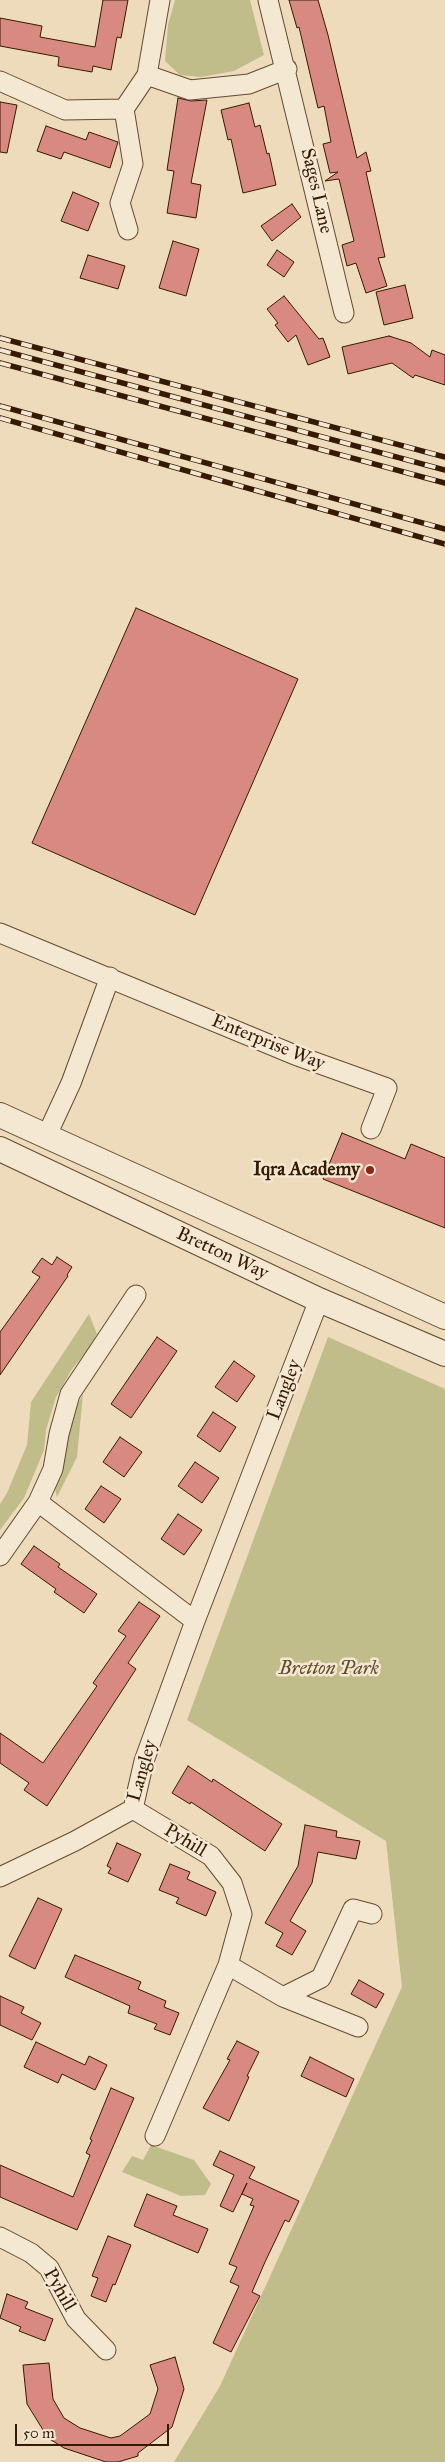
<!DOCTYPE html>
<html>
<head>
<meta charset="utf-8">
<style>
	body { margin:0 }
	#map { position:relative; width:445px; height:2462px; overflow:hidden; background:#eedbbc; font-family:"IM FELL Great Primer",serif }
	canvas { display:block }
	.scale { position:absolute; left:15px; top:2424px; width:154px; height:22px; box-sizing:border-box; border:2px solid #361a00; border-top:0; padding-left:6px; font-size:15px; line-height:18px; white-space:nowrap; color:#361a00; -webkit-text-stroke:4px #f4e8d3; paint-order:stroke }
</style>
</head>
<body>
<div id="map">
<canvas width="445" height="2462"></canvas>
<div class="scale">50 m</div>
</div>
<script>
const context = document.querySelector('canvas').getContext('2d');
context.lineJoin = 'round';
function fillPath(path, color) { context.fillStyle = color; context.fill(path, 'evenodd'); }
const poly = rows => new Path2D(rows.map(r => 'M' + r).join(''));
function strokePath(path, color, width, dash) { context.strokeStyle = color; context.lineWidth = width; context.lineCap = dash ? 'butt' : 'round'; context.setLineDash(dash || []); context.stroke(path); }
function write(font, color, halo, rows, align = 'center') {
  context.font = font + ' "IM FELL Great Primer",serif'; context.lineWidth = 5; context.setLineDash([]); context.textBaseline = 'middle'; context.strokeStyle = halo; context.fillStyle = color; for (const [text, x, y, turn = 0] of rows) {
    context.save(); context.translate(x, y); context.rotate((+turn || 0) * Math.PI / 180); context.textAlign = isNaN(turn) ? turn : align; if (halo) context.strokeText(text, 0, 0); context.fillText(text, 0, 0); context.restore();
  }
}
fillPath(poly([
	[175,0,250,0,264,55,234,71,201,77,180,75,165,61,168,25],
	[89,1314,97,1334,88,1350,72,1369,56,1397,46,1430,44,1450,24,1498,0,1530,0,1504,7,1493,27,1445,31,1402],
	[328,1337,445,1389,445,2462,174,2462,220,2386,402,1987,386,1841,187,1720],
	[83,1394,77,1457,57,1497,55,1489,67,1424],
	[151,2145,194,2160,211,2184,205,2195,181,2196,122,2172,132,2156,143,2160]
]), '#c1bd8b');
const building = poly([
	[103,0,128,0,121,38,117,37,111,70,93,66,92,72,58,66,59,57,0,46,0,18,42,26,40,37,95,47,103,0],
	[289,0,318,0,328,35,357,158,366,152,371,171,366,172,385,257,378,258,387,286,366,293,356,263,347,266,342,245,354,241,339,179,325,181,338,172,330,173,323,144,331,142,324,106,318,108,299,27,297,28,289,0],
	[178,98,191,101,207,100,191,183,201,185,196,218,167,213,174,171,167,170,178,98],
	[0,102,17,105,7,153,0,152,0,102],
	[249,103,255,127,260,125,267,154,269,153,276,185,243,193,231,139,228,140,221,110,249,103],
	[46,126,86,140,89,132,118,142,110,168,64,152,61,159,37,151,46,126],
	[73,192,99,203,88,231,61,221,73,192],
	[292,204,301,217,272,241,261,226,292,204],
	[173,241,199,249,186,296,159,288,173,241],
	[277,250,294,262,284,277,267,265,277,250],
	[88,255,125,266,118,289,80,278,88,255],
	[405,285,413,318,384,325,376,292,405,285],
	[284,296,319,339,323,338,330,357,308,365,296,335,288,342,275,325,278,323,267,309,284,296],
	[389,336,411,343,430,357,432,350,445,355,445,385,415,375,413,378,392,363,348,374,342,347,389,336],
	[136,608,298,679,195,915,32,843,136,608],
	[342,1133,405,1159,411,1144,445,1158,445,1228,323,1179,342,1133],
	[57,1257,72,1267,67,1275,68,1276,0,1375,0,1332,40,1277,32,1272,42,1258,52,1265,57,1257],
	[157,1337,177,1351,131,1418,111,1404,157,1337],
	[234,1361,255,1376,237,1402,215,1387,234,1361],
	[213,1412,236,1427,220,1452,197,1436,213,1412],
	[120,1437,142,1452,124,1477,103,1462,120,1437],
	[195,1462,219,1478,202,1503,178,1486,195,1462],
	[101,1486,121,1499,104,1523,85,1509,101,1486],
	[178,1514,202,1530,184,1555,161,1539,178,1514],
	[34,1546,60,1564,58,1567,97,1594,84,1613,54,1592,56,1589,21,1564,34,1546],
	[139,1602,160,1616,128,1663,136,1669,47,1806,24,1790,29,1783,0,1763,0,1733,43,1763,97,1686,93,1683,126,1636,118,1631,139,1602],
	[188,1766,212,1782,213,1779,282,1824,265,1851,191,1802,190,1804,172,1793,188,1766],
	[305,1825,337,1831,336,1837,360,1841,356,1859,318,1852,312,1883,290,1921,306,1931,292,1955,276,1946,283,1933,265,1923,298,1866,305,1825],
	[117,1843,141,1854,128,1882,108,1873,111,1868,107,1866,117,1843],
	[170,1864,190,1872,187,1879,216,1892,206,1916,176,1903,179,1898,159,1890,170,1864],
	[38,1898,62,1909,35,1969,9,1956,38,1898],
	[75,1955,141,1982,138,1989,166,2001,164,2007,179,2013,170,2035,154,2029,157,2024,128,2013,130,2006,65,1977,75,1955],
	[359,1980,384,1994,376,2008,351,1994,359,1980],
	[0,1996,24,2007,21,2013,41,2023,32,2040,0,2025,0,1996],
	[237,2041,259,2052,247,2076,249,2077,229,2121,203,2108,230,2060,227,2059,237,2041],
	[36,2042,85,2065,89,2056,107,2065,95,2090,62,2074,58,2083,24,2067,36,2042],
	[310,2057,354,2079,346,2097,301,2076,310,2057],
	[111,2088,134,2098,77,2230,0,2197,0,2165,73,2197,90,2155,86,2153,92,2140,90,2139,111,2088],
	[220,2151,255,2167,249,2178,299,2201,289,2222,285,2220,265,2262,252,2292,260,2296,231,2352,213,2343,239,2286,230,2282,237,2267,229,2264,254,2206,250,2205,253,2199,242,2194,247,2183,233,2212,220,2206,234,2175,213,2165,220,2151],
	[147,2194,177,2206,173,2215,208,2229,198,2253,134,2226,147,2194],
	[108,2236,131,2245,115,2285,113,2284,106,2302,91,2296,98,2278,92,2276,108,2236],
	[7,2294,28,2302,25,2308,53,2319,45,2341,19,2331,21,2327,0,2318,7,2294],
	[175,2357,184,2389,172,2427,138,2453,138,2456,118,2462,106,2462,64,2448,48,2438,27,2404,23,2365,49,2363,53,2399,64,2418,80,2428,111,2438,120,2436,150,2414,158,2389,150,2365,175,2357]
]);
fillPath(building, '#d88a82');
strokePath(building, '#361a00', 1);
const minor = poly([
	[268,0,344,313],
	[147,75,190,90,249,84,287,69],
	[0,81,65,110,124,109,147,75,160,0],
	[124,109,133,164,120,203,128,230],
	[0,933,295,1055,387,1088,371,1129],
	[46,1137,71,1083,110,977],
	[38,1502,195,1621],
	[0,1556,38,1502,53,1469,59,1434,70,1394,136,1295],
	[133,1809,211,1856,232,1883,242,1914,228,1965,155,2136],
	[0,1877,75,1841,133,1809,144,1761,195,1621,319,1300],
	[228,1965,283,1997,358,2027],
	[283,1997,321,1978,353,1909,372,1914],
	[0,2237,31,2253,49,2268,76,2319,106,2350]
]);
const tertiary = poly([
	[0,1115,445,1317],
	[0,1149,319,1300,445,1354]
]);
strokePath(minor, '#644a2f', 21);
strokePath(tertiary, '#644a2f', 26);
strokePath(minor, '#f4e8d3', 19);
strokePath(tertiary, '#f4e8d3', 24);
const rail = poly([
	[0,338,445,457],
	[0,350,445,470],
	[0,363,445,483],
	[0,406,445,529],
	[0,418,445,544]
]);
strokePath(rail, '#361a00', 5.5);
strokePath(rail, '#f4e8d3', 4, [11]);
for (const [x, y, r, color] of [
	[370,1170,5,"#8f2418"]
]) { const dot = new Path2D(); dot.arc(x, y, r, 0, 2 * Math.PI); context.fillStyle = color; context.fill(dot); strokePath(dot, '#f4e8d3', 2); }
write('19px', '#361a00', '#f4e8d3', [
	["Sages Lane",316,191,77],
	["Enterprise Way",268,1043,22],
	["Bretton Way",222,1254,25],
	["Langley",285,1390,-69],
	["Langley",143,1771,-74],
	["Pyhill",185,1841,31],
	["Pyhill",59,2290,60]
]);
write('bold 19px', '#361a00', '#f4e8d3', [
	["Iqra Academy",360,1170]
], 'right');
write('italic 19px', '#604b2a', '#f4e8d3', [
	["Bretton Park",329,1669]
]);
</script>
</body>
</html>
